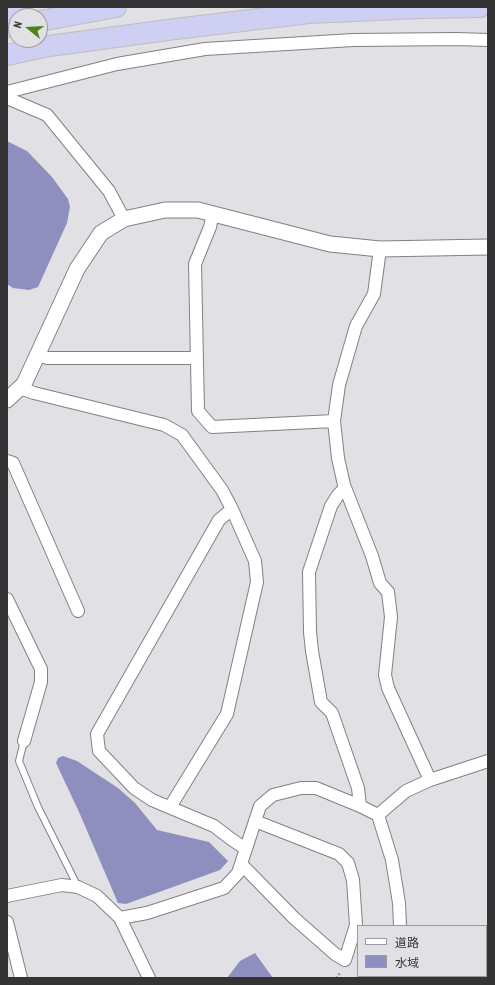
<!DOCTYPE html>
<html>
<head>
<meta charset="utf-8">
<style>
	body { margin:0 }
	#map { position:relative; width:495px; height:985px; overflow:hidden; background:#e1e1e5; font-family:"PT Sans Narrow","Noto Sans JP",sans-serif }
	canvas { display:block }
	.frame { position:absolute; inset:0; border:8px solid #343435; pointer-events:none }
	.legend { position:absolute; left:357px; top:925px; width:130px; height:52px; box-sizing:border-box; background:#e1e1e5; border:1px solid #9c9c9f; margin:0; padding:5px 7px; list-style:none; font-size:12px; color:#343435 }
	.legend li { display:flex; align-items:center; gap:8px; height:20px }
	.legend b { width:20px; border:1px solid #9c9c9f }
	.north { position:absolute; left:8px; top:8px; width:40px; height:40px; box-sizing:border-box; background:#e1e1e5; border:1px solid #9c9c9f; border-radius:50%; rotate:288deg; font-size:11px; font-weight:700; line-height:16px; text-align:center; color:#343435 }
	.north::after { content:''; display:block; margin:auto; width:14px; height:18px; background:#4f8319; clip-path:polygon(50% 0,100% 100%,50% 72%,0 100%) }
</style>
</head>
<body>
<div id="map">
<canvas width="495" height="985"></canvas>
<div class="frame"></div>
<ul class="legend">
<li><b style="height:5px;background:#fff"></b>道路</li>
<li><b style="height:11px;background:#8e8fbe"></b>水域</li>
</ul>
<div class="north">N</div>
</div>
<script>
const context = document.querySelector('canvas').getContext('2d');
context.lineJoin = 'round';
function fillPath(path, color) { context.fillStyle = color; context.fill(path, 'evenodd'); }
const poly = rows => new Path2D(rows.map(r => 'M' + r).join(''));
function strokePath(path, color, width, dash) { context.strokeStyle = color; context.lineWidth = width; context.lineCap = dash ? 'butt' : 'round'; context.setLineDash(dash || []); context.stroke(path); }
fillPath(poly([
	[7,141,27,151,52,177,68,199,70,207,67,223,38,287,29,290,13,288,7,284],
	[63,756,77,761,118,788,135,803,157,830,209,842,228,861,220,870,126,904,118,903,79,812,56,763,58,758],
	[255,953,273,978,227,978,240,961]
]), '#8e8fbe');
const service = poly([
	[24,741,19,761,38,807,78,887]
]);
const minor = poly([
	[7,92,117,64,205,49,353,40,456,39,488,40],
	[7,98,47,115,109,191,124,219],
	[213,214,210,227,195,264,198,411,212,427,334,421],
	[380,249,374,294,356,326,339,385,334,421,338,458,344,485,372,556,380,583,388,592,391,617,385,675,388,688,430,780],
	[37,355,47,358,196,358],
	[20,388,34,393,164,425,182,435,222,490,232,509,255,561,257,582,227,714,170,807],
	[7,461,13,463,78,611],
	[345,488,338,495,331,506,309,572,310,632,312,651,321,702,332,713,358,788,360,806],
	[232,509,219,520,97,734,99,751,134,788,152,800,214,826,231,839,246,849],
	[7,599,41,669,41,682,24,741],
	[378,815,392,860,399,903,400,926],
	[241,864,248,871,294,918,335,954,345,960,356,925,353,880,348,863,339,854,255,821],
	[7,896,62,885,78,887,97,896,120,918,149,978],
	[120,918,147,913,224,888,238,873,260,806,273,795,301,788,316,788,360,806,378,815,406,791,430,780,488,761],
	[7,922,21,978],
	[486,960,488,960],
	[406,976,407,978],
	[417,978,421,976]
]);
const tertiary = poly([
	[7,400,24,384,77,269,101,233,124,219,165,210,198,210,330,244,380,249,488,247]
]);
const trunk = poly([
	[7,10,20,7],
	[40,21,116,7],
	[7,27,16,25],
	[7,55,49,46,175,29,309,13,420,8,480,7]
]);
strokePath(service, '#818185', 8);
strokePath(minor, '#818185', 14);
strokePath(tertiary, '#818185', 17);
strokePath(trunk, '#bebebe', 22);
strokePath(poly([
	[336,978,341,972]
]), '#9b9b9e', 2.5, [2, 2]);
strokePath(service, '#fff', 6);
strokePath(minor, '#fff', 12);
strokePath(tertiary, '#fff', 15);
strokePath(trunk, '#cecff2', 20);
</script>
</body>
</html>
